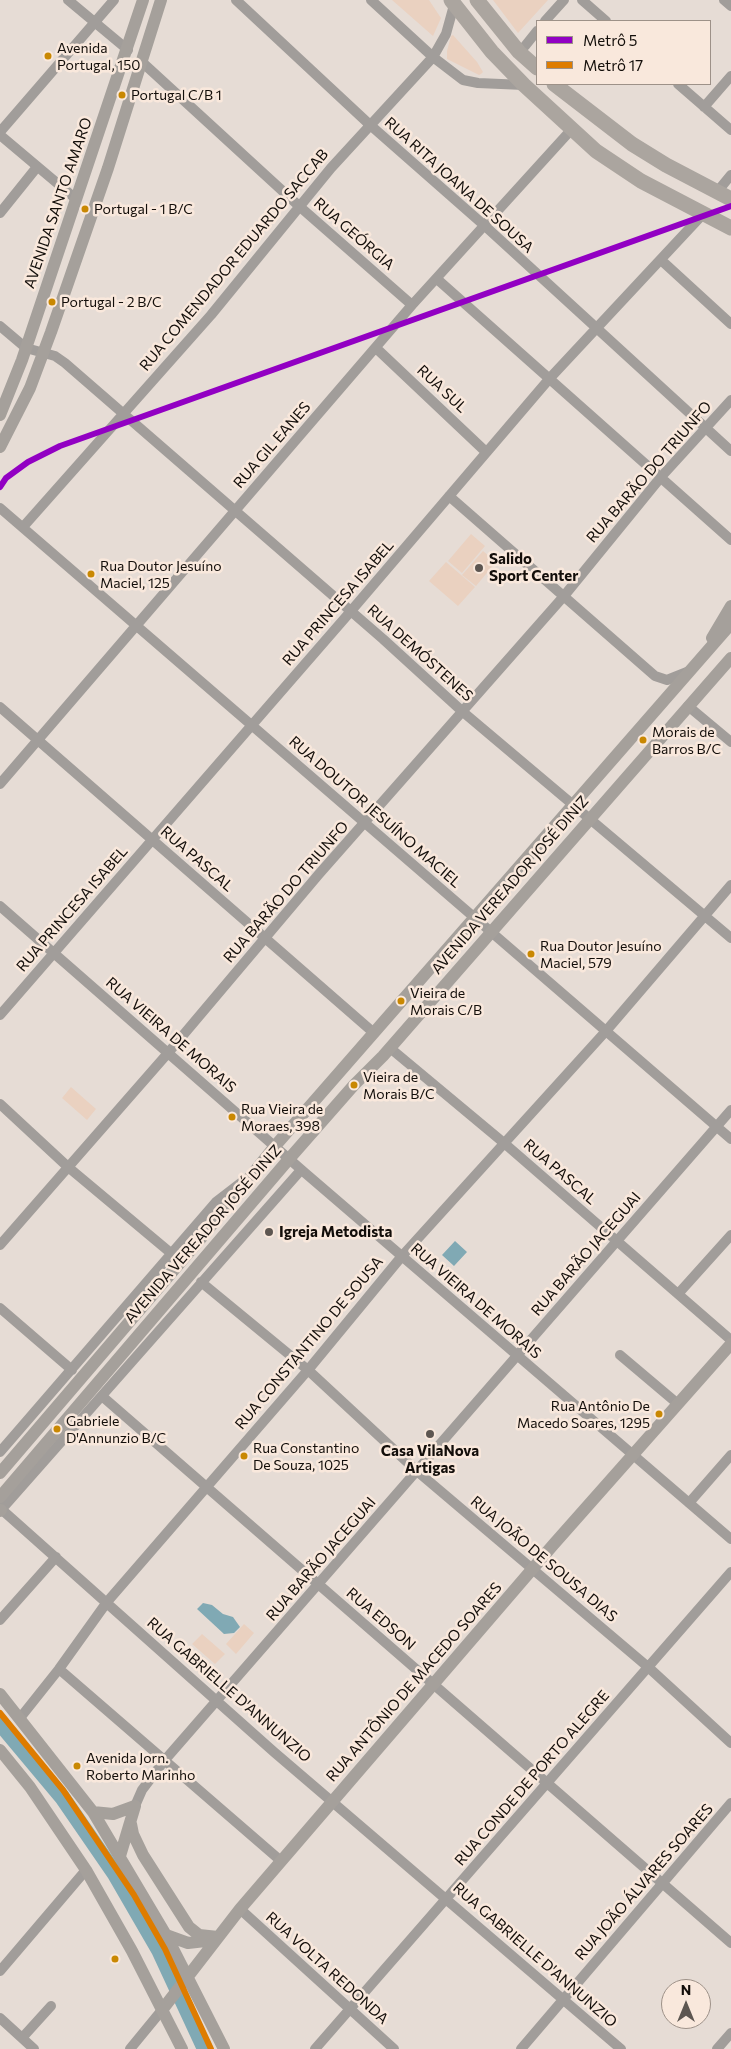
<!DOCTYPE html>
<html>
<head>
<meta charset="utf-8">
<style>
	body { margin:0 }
	#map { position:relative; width:731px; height:2049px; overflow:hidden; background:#e6dcd5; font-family:Commissioner,sans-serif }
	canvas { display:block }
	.legend { position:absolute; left:536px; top:20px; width:175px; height:65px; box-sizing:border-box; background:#f9e8dc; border:1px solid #9d9188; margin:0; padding:6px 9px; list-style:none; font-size:15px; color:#130e0a }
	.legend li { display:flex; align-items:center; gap:10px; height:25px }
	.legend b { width:25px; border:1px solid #9d9188 }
	.north { position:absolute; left:661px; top:1979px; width:50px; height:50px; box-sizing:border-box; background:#f9e8dc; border:1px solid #9d9188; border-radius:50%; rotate:0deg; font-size:14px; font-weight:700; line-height:20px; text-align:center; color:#130e0a }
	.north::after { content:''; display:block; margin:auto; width:18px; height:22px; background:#5d5651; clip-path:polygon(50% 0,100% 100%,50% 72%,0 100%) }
</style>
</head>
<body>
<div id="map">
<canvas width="731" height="2049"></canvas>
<ul class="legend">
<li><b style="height:6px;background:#9200c3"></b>Metrô 5</li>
<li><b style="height:6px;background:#de7c00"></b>Metrô 17</li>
</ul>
<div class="north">N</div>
</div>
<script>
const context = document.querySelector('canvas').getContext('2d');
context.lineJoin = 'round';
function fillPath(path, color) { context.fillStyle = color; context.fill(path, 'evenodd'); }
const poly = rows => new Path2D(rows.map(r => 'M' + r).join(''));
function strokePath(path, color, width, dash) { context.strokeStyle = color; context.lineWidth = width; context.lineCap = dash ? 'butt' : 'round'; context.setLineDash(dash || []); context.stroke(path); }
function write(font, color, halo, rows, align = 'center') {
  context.font = font + ' Commissioner,sans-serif'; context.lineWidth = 5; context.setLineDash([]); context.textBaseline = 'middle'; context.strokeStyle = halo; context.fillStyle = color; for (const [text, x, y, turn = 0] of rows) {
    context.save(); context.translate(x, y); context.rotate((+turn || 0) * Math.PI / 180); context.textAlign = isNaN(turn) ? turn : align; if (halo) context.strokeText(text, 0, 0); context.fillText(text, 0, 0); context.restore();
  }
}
fillPath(poly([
	[392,0,429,0,441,18,433,36],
	[493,0,548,0,518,33],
	[453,35,477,62,483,72,481,74,479,75,447,59,447,51,451,36],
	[471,534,485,546,462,573,448,561],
	[483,551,496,562,476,586,462,575],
	[446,562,475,587,458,606,429,581],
	[71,1087,96,1109,87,1120,62,1098],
	[244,1624,254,1633,236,1654,226,1644],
	[202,1634,225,1654,215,1664,192,1644]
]), '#ead1c0');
fillPath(poly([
	[455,1241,467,1252,454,1266,442,1255],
	[203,1603,212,1605,223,1614,233,1617,240,1627,234,1633,224,1634,197,1609]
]), '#80a9b4');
strokePath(poly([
	[0,1723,62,1797,115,1874,159,1950,205,2049]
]), '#80a9b4', 16);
strokePath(poly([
	[68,0,128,50],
	[236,0,369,124,485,226,731,451],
	[371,0,433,57,463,80,478,83,524,85],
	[582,0,606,21],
	[724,0,731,6],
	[545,21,564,0],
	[525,46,537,31],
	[143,63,299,206,412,305],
	[678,84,731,130],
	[704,107,731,76],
	[0,132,114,0],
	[0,135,76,199],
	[717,192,731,175],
	[0,213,37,167],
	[661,260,731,324],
	[437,279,731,540],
	[0,326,26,348,55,356,65,363,383,639,463,712,731,938],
	[376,348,486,452],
	[449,496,655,676,667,680,687,672],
	[0,508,731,1139],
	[23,527,211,315,331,168,433,57,446,34,454,5],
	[688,706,731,742],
	[0,707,374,1033],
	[0,784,412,305,571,130],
	[0,906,304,1172,731,1539],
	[0,1015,351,611,550,378,703,214],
	[390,1048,504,1143,731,1340],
	[0,1104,68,1167,172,1254],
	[0,1245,168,1053,319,874,564,596,661,477,731,400],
	[201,1282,308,1370,418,1472,648,1667,731,1743],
	[678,1294,731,1235],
	[0,1308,72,1370],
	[620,1355,678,1404],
	[103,1397,731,1943],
	[0,1452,216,1202,242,1182],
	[689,1503,731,1455],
	[0,1508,274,1752,621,2049],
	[1,1510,301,1170],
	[0,1620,56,1557],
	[59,1669,281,1861],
	[20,1718,59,1669,107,1602,308,1370,402,1256,606,1031,731,885],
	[135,1806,142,1790,164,1761,731,1110],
	[240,1909,394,2049],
	[0,1971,86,1870],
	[0,2018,34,2049],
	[22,2038,51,2006],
	[130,2049,162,2010],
	[315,2049,731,1572],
	[521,2049,731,1803],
	[717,2049,731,2033]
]), '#a19d9a', 10);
strokePath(poly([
	[0,415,22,360,143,0],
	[0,447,30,388,51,332,108,168,161,0],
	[712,638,731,606],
	[0,1473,202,1237,275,1146,731,624],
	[0,1497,289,1159,354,1085,383,1056,731,658],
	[0,1511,1,1510],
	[0,1694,93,1812,166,1935,224,2049],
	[0,1750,30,1787,86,1870,132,1951,182,2049],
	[93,1812,113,1814,135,1806],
	[131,1824,133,1834,143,1855,189,1927,199,1935,218,1937],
	[120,1856,135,1806],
	[166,1935,188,1943,214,1940],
	[162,2010,240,1909,553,1545,731,1344]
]), '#a5a09b', 12);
strokePath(poly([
	[451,0,492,52,524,85,596,151,641,181,731,228],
	[477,0,519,52,537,68],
	[554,84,632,144,666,165,731,199]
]), '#aba59f', 15);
strokePath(poly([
	[0,487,6,478,28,462,60,446,731,206]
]), '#9200c3', 6);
strokePath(poly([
	[0,1713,63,1790,134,1895,165,1949,211,2049]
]), '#de7c00', 6);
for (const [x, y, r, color] of [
	[48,56,4.5,"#c98802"],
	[122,95,4.5,"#c98802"],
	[85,209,4.5,"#c98802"],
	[52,302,4.5,"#c98802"],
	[479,568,5,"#5d5651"],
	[91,574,4.5,"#c98802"],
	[643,740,4.5,"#c98802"],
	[531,954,4.5,"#c98802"],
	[401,1001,4.5,"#c98802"],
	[354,1085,4.5,"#c98802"],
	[232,1117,4.5,"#c98802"],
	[269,1232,5,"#5d5651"],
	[659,1414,4.5,"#c98802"],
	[57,1429,4.5,"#c98802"],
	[430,1434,5,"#5d5651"],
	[244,1456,4.5,"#c98802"],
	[77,1766,4.5,"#c98802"],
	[115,1959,4.5,"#c98802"]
]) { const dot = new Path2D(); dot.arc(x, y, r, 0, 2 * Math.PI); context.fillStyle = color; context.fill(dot); strokePath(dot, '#f9e8dc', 2); }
write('14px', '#130e0a', '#f9e8dc', [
	["Avenida",57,48],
	["Portugal, 150",57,65],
	["Portugal C/B 1",131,95],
	["Portugal - 1 B/C",94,209],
	["Portugal - 2 B/C",61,302],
	["Rua Doutor Jesuíno",100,566],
	["Maciel, 125",100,583],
	["Morais de",652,732],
	["Barros B/C",652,749],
	["Rua Doutor Jesuíno",540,946],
	["Maciel, 579",540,963],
	["Vieira de",410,993],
	["Morais C/B",410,1010],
	["Vieira de",363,1077],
	["Morais B/C",363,1094],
	["Rua Vieira de",241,1109],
	["Moraes, 398",241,1126],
	["Rua Antônio De",650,1406,"right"],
	["Macedo Soares, 1295",650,1423,"right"],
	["Gabriele",66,1421],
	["D'Annunzio B/C",66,1438],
	["Rua Constantino",253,1448],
	["De Souza, 1025",253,1465],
	["Avenida Jorn.",86,1758],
	["Roberto Marinho",86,1775]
], 'left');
write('15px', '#130e0a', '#f9e8dc', [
	["RUA RITA JOANA DE SOUSA",459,185,42],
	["AVENIDA SANTO AMARO",58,203,-71],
	["RUA GEÓRGIA",354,234,41],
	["RUA COMENDADOR EDUARDO SACCAB",234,260,-50],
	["RUA SUL",442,389,43],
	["RUA GIL EANES",272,445,-49],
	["RUA BARÃO DO TRIUNFO",649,472,-49],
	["RUA PRINCESA ISABEL",338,603,-49],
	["RUA DEMÓSTENES",420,653,42],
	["RUA DOUTOR JESUÍNO MACIEL",375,812,41],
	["RUA PASCAL",197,859,41],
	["AVENIDA VEREADOR JOSÉ DINIZ",510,885,-49],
	["RUA BARÃO DO TRIUNFO",286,892,-49],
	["RUA PRINCESA ISABEL",72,909,-49],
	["RUA VIEIRA DE MORAIS",171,1035,41],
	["RUA PASCAL",560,1172,41],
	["AVENIDA VEREADOR JOSÉ DINIZ",203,1234,-49],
	["RUA BARÃO JACEGUAI",586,1254,-49],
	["RUA VIEIRA DE MORAIS",476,1301,41],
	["RUA CONSTANTINO DE SOUSA",309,1343,-50],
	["RUA BARÃO JACEGUAI",321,1559,-49],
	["RUA JOÃO DE SOUSA DIAS",544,1559,40],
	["RUA EDSON",381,1619,41],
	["RUA ANTÔNIO DE MACEDO SOARES",414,1682,-49],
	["RUA GABRIELLE D'ANNUNZIO",229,1690,41],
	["RUA CONDE DE PORTO ALEGRE",532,1778,-49],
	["RUA JOÃO ÁLVARES SOARES",644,1882,-49],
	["RUA GABRIELLE D'ANNUNZIO",535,1955,41],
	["RUA VOLTA REDONDA",327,1968,42]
]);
write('bold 15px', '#130e0a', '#f9e8dc', [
	["Salido",489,559],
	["Sport Center",489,576],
	["Igreja Metodista",279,1232],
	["Casa VilaNova",430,1451,"center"],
	["Artigas",430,1468,"center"]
], 'left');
</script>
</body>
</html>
